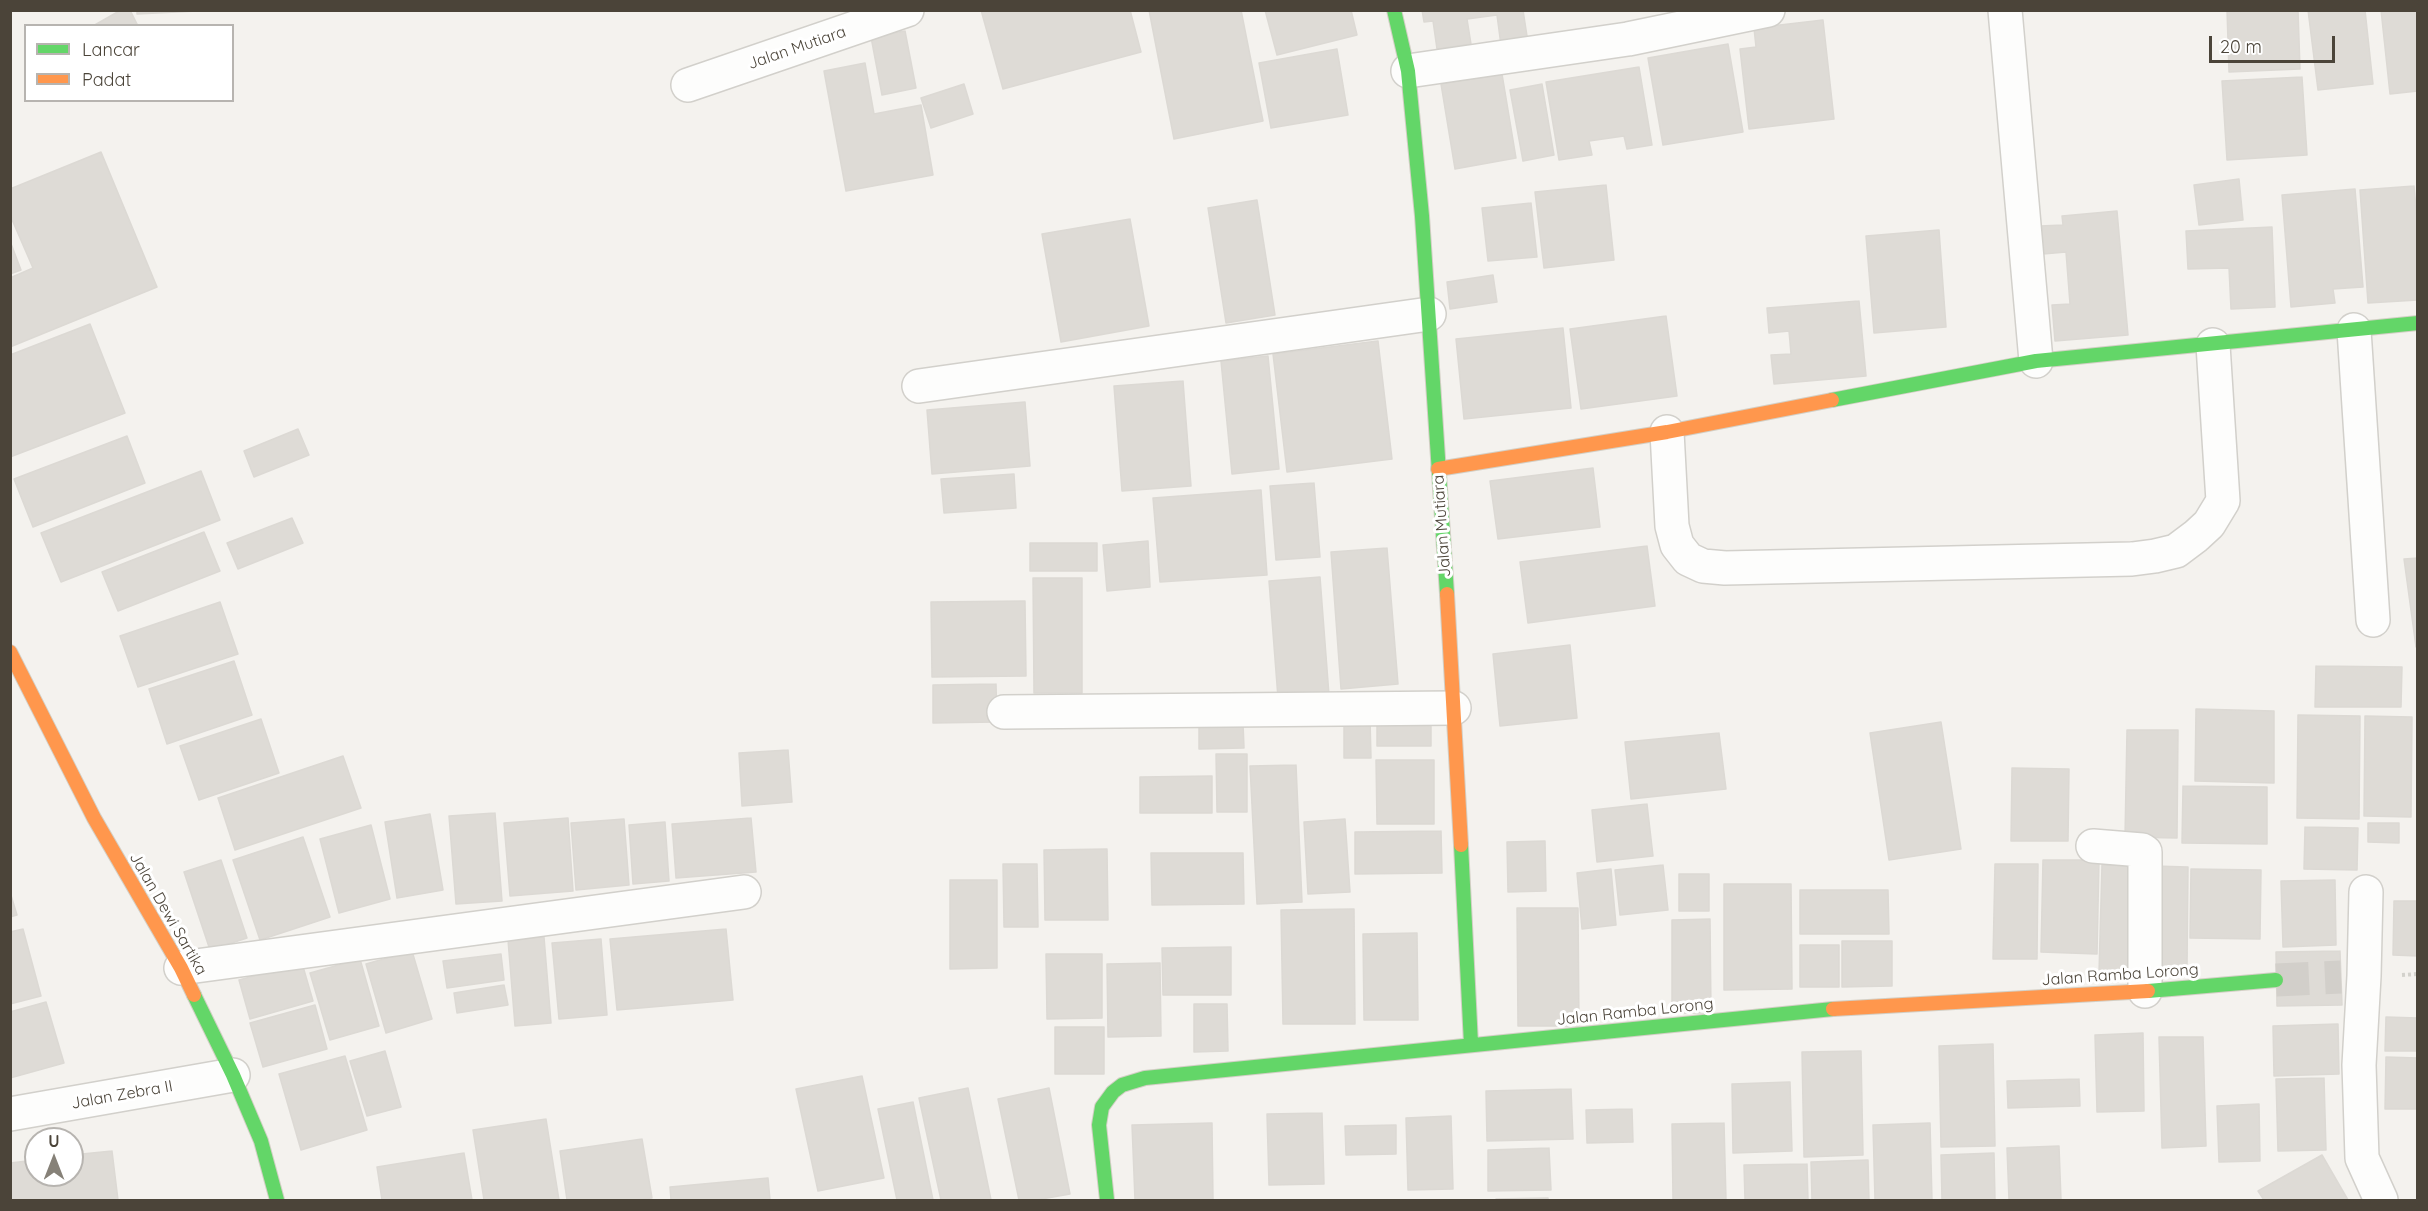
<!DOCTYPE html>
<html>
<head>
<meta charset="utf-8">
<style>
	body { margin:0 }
	#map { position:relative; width:2428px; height:1211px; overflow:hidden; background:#f4f2ee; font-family:Quicksand,sans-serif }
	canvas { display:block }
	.frame { position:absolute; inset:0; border:12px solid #4b4439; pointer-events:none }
	.legend { position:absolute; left:24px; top:24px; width:210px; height:78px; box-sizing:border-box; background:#fff; border:2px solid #b7b4b0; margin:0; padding:8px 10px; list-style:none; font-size:18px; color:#4b4439 }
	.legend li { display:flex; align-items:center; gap:12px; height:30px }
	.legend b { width:30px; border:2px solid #b7b4b0 }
	.north { position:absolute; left:24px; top:1127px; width:60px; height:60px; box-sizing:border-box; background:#fff; border:2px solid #b7b4b0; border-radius:50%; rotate:0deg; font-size:16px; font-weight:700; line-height:24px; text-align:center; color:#4b4439 }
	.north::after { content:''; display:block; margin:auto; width:21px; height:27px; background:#868178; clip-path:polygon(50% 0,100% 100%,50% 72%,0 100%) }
	.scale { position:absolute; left:2209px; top:36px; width:126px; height:27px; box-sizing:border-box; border:3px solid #4b4439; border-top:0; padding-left:8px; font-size:18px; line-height:21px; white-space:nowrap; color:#4b4439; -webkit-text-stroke:4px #fff; paint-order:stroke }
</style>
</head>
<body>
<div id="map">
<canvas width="2428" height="1211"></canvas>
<div class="frame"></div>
<ul class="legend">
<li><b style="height:8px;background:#63d668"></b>Lancar</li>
<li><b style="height:8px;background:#ff974d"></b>Padat</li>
</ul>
<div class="north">U</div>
<div class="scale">20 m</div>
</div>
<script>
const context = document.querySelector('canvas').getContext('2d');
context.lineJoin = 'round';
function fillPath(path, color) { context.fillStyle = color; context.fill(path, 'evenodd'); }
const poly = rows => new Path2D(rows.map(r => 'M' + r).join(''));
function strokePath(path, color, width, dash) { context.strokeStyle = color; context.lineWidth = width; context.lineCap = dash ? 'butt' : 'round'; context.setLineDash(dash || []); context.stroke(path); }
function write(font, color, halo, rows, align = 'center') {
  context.font = font + ' Quicksand,sans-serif'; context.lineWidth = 6; context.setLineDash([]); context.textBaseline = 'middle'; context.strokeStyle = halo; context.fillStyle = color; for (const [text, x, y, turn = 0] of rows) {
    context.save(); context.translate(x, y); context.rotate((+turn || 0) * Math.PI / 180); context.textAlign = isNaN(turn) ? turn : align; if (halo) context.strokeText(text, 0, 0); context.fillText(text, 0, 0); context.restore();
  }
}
const building = poly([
	[121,10,130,10,138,26,93,26,121,10],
	[137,10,197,10,197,11,137,14,137,10],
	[981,10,1130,10,1141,52,1003,89,981,10],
	[1149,10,1241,10,1263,121,1174,139,1149,10],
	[1265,10,1351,10,1357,35,1277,55,1265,10],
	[1422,10,1523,10,1529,49,1502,53,1497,15,1467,19,1471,44,1437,49,1433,21,1424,22,1422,10],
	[2227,10,2298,10,2300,69,2229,72,2227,10],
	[2308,10,2365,10,2373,84,2318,90,2308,10],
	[2381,10,2418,10,2418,91,2390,94,2381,10],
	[1823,20,1834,119,1749,129,1740,49,1756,47,1754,28,1823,20],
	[905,31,916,88,882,95,871,37,905,31],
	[1728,44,1743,132,1663,145,1648,58,1728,44],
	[1337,49,1348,115,1271,128,1259,63,1337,49],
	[865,63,874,114,921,105,933,175,846,191,824,71,865,63],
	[1639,67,1652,145,1627,149,1624,136,1589,141,1592,155,1559,160,1546,82,1639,67],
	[1502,74,1516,158,1455,169,1441,84,1502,74],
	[2302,77,2307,155,2227,160,2222,81,2302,77],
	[964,84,973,114,931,128,921,98,964,84],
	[1542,84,1554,155,1523,161,1510,90,1542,84],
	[101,152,157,287,10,347,10,278,33,268,10,215,10,189,101,152],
	[2239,179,2243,220,2199,225,2194,185,2239,179],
	[1606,185,1614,260,1544,268,1535,192,1606,185],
	[2414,186,2418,231,2418,300,2368,303,2360,190,2414,186],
	[2355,189,2363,287,2333,289,2335,303,2291,307,2282,195,2355,189],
	[1257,200,1275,315,1226,323,1208,208,1257,200],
	[1531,203,1537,257,1488,261,1482,208,1531,203],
	[2117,211,2128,335,2055,341,2052,305,2070,304,2066,252,2043,254,2040,226,2063,225,2062,216,2117,211],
	[1130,219,1149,326,1061,342,1042,234,1130,219],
	[2272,227,2275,307,2231,309,2229,268,2188,269,2186,231,2272,227],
	[1939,230,1946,327,1874,333,1866,236,1939,230],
	[10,241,21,270,10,274,10,241],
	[1493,275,1497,302,1450,309,1447,282,1493,275],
	[1859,301,1866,376,1774,384,1771,355,1791,354,1789,331,1769,333,1767,308,1859,301],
	[1666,316,1677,396,1581,409,1570,329,1666,316],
	[90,324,125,413,10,457,10,355,90,324],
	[1563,328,1571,408,1464,419,1456,339,1563,328],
	[1378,341,1392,459,1287,472,1273,354,1378,341],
	[1268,356,1279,469,1232,474,1221,361,1268,356],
	[1183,381,1191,486,1122,491,1114,386,1183,381],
	[1025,402,1030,466,932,474,927,410,1025,402],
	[298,429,309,455,254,477,244,451,298,429],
	[127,436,145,483,33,527,14,479,127,436],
	[1593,468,1600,527,1498,539,1490,481,1593,468],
	[201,471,220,520,61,582,41,533,201,471],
	[1014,474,1016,508,944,513,941,479,1014,474],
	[1314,483,1320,557,1276,560,1270,486,1314,483],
	[1261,490,1267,575,1160,582,1153,498,1261,490],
	[292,518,303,543,238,569,227,543,292,518],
	[204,532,220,571,118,611,102,572,204,532],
	[1148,541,1150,587,1107,591,1103,545,1148,541],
	[1030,543,1097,543,1097,571,1030,571,1030,543],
	[1647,546,1655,606,1528,623,1520,562,1647,546],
	[1387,548,1398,684,1341,689,1331,552,1387,548],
	[2418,558,2418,647,2416,647,2404,559,2418,558],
	[1320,577,1329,695,1278,698,1269,581,1320,577],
	[1033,578,1082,578,1082,693,1034,693,1033,578],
	[1025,601,1026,676,932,677,931,602,1025,601],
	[220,602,238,654,138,687,120,636,220,602],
	[1570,645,1577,718,1500,726,1493,654,1570,645],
	[234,661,252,715,167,744,149,689,234,661],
	[2316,666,2402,667,2401,707,2315,707,2316,666],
	[996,684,997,722,933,723,933,685,996,684],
	[2196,709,2274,711,2274,783,2195,781,2196,709],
	[2298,715,2360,716,2359,819,2297,818,2298,715],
	[2365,716,2412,717,2411,817,2364,816,2365,716],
	[261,719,279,773,199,800,180,746,261,719],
	[1344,719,1370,719,1371,758,1344,758,1344,719],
	[1431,720,1431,746,1377,746,1377,721,1431,720],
	[1941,722,1961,849,1889,860,1870,733,1941,722],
	[1199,723,1243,723,1244,748,1199,749,1199,723],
	[2127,730,2178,730,2177,838,2125,837,2127,730],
	[1719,733,1726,789,1631,799,1625,742,1719,733],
	[788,750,792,802,742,806,739,753,788,750],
	[1216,754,1247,754,1247,812,1217,812,1216,754],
	[343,756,361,808,235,850,218,798,343,756],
	[1376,760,1434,760,1434,824,1377,824,1376,760],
	[1296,765,1302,902,1257,904,1250,766,1296,765],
	[2012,768,2069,769,2068,841,2011,841,2012,768],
	[1212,776,1212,813,1140,813,1140,777,1212,776],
	[2183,786,2267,787,2267,844,2182,843,2183,786],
	[1647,804,1653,856,1597,862,1592,810,1647,804],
	[495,813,502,901,456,904,449,816,495,813],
	[430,814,443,890,397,898,385,822,430,814],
	[568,818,573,891,510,896,504,823,568,818],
	[751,818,756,872,676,878,672,824,751,818],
	[624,819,629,885,576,890,571,823,624,819],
	[1345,819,1350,892,1308,894,1304,822,1345,819],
	[665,822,669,881,633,884,629,825,665,822],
	[2368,823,2399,823,2399,843,2368,842,2368,823],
	[371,825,390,899,339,913,320,839,371,825],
	[2305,827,2358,828,2357,870,2304,869,2305,827],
	[1441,831,1442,873,1355,874,1355,832,1441,831],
	[303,837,330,917,260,940,233,860,303,837],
	[1545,841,1546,891,1508,892,1507,842,1545,841],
	[1107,849,1108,920,1045,920,1044,850,1107,849],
	[1151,853,1243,853,1244,904,1152,905,1151,853],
	[221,860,247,938,210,950,184,872,221,860],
	[2043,860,2099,860,2097,954,2041,952,2043,860],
	[1003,864,1037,864,1038,927,1004,927,1003,864],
	[1995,864,2038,864,2037,959,1993,959,1995,864],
	[1663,865,1668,910,1620,915,1615,870,1663,865],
	[2102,865,2130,866,2129,973,2099,973,2102,865],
	[2154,866,2188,867,2187,968,2152,967,2154,866],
	[1611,869,1616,925,1582,929,1577,873,1611,869],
	[2191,869,2261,870,2260,939,2190,938,2191,869],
	[1679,874,1709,874,1709,911,1679,911,1679,874],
	[950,880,997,880,997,968,950,969,950,880],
	[2335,880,2336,945,2283,947,2281,881,2335,880],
	[1724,884,1791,884,1792,989,1724,990,1724,884],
	[1800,890,1888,890,1889,934,1800,934,1800,890],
	[10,892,17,915,10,917,10,892],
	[2394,901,2418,901,2418,956,2393,955,2394,901],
	[1517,908,1578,908,1579,1026,1518,1026,1517,908],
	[1354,909,1355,1024,1283,1024,1281,910,1354,909],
	[1710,919,1711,1013,1672,1013,1672,920,1710,919],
	[23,929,41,996,10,1004,10,932,23,929],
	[726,929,733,1000,617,1010,610,939,726,929],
	[1417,933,1418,1020,1364,1020,1363,934,1417,933],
	[544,937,551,1023,515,1026,508,940,544,937],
	[601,939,607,1015,559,1019,552,943,601,939],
	[1842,941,1892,941,1892,986,1842,987,1842,941],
	[1800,945,1839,945,1839,987,1800,987,1800,945],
	[1231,947,1231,995,1163,995,1162,948,1231,947],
	[412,951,432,1019,386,1033,366,964,412,951],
	[2340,951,2342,1005,2277,1006,2276,952,2340,951],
	[501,954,504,980,447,988,443,961,501,954],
	[1046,954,1102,954,1102,1018,1047,1019,1046,954],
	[360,959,379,1026,330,1040,310,973,360,959],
	[302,963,313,1001,250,1019,239,980,302,963],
	[1160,963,1161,1036,1108,1037,1107,964,1160,963],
	[504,985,508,1005,457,1013,454,993,504,985],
	[46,1002,64,1063,10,1078,10,1012,46,1002],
	[1194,1004,1227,1004,1228,1051,1194,1052,1194,1004],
	[315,1005,327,1049,263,1067,250,1023,315,1005],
	[2386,1017,2418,1018,2418,1051,2385,1051,2386,1017],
	[2338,1024,2339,1074,2274,1076,2273,1026,2338,1024],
	[1055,1027,1104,1027,1104,1074,1055,1074,1055,1027],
	[2143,1033,2144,1111,2097,1112,2095,1035,2143,1033],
	[2159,1037,2203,1037,2206,1146,2162,1148,2159,1037],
	[1993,1044,1995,1146,1941,1147,1939,1046,1993,1044],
	[385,1051,401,1107,367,1116,350,1061,385,1051],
	[1861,1051,1863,1155,1804,1157,1802,1052,1861,1051],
	[345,1056,367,1130,301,1150,279,1074,345,1056],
	[2386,1057,2418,1058,2418,1109,2385,1109,2386,1057],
	[862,1076,884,1178,818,1191,796,1089,862,1076],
	[2324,1078,2326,1150,2278,1151,2276,1079,2324,1078],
	[2079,1079,2080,1106,2008,1108,2007,1081,2079,1079],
	[1790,1082,1792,1151,1733,1153,1732,1084,1790,1082],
	[968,1088,991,1200,941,1200,919,1098,968,1088],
	[1049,1088,1070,1194,1036,1200,1019,1200,998,1099,1049,1088],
	[1571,1089,1573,1139,1487,1141,1486,1091,1571,1089],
	[913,1102,933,1200,897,1200,878,1109,913,1102],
	[2259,1104,2260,1161,2219,1162,2217,1106,2259,1104],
	[1632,1109,1633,1142,1587,1143,1586,1110,1632,1109],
	[1322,1113,1324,1184,1269,1185,1267,1114,1322,1113],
	[1451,1116,1453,1189,1408,1190,1406,1118,1451,1116],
	[546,1119,559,1200,484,1200,473,1130,546,1119],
	[1212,1123,1213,1200,1135,1200,1132,1125,1212,1123],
	[1724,1123,1726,1200,1673,1200,1672,1124,1724,1123],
	[1930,1123,1932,1200,1875,1200,1873,1125,1930,1123],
	[1396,1125,1396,1154,1346,1155,1345,1126,1396,1125],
	[642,1139,652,1198,636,1200,567,1200,560,1151,642,1139],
	[2059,1146,2061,1200,2009,1200,2007,1148,2059,1146],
	[1549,1148,1551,1190,1488,1191,1488,1150,1549,1148],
	[112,1151,118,1200,10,1200,10,1163,36,1160,36,1175,72,1175,72,1155,112,1151],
	[464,1153,472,1200,382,1200,377,1167,464,1153],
	[1994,1153,1995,1200,1942,1200,1941,1155,1994,1153],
	[2322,1155,2348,1200,2264,1200,2258,1191,2322,1155],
	[1868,1160,1869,1200,1812,1200,1811,1162,1868,1160],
	[1807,1164,1808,1200,1745,1200,1744,1165,1807,1164],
	[768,1178,770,1200,671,1200,670,1187,768,1178],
	[1548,1198,1548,1200,1496,1200,1496,1199,1548,1198]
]);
fillPath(building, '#dedbd6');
strokePath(building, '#dcd9d4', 1.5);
strokePath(poly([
	[2276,980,2341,977]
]), '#d2cfca', 33, [33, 16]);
const street = poly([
	[2005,10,2036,361],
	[1408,71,1628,39,1768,10],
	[688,85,907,10],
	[2354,330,2373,620],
	[919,386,1429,314],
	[1667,432,1672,526,1677,545,1688,559,1703,566,1725,568,2132,559,2155,556,2176,551,2196,536,2209,524,2223,501,2213,345],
	[1004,712,1454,708],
	[2093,846,2142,850,2145,852,2145,991],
	[2366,892,2364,976,2359,1065,2362,1158,2381,1200],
	[181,968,744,892],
	[10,1114,233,1075]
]);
const fast = poly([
	[1394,10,1408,71,1422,216,1447,594],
	[1832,400,2036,361,2418,323],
	[1461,845,1471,1044],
	[2148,991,2276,980],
	[194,995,233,1075,261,1141,277,1200],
	[1107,1200,1099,1125,1102,1107,1113,1092,1122,1085,1145,1078,1833,1009]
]);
const slow = poly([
	[1438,469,1667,432,1832,400],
	[1447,594,1461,845],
	[10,652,94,818,181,968,194,995],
	[1833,1009,2148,991]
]);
strokePath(street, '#d2d0cb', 36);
strokePath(fast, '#d3cfc5', 16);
strokePath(slow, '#d3cfc5', 16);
strokePath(poly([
	[2402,975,2418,974]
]), '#d3d2cc', 4, [3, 3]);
strokePath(street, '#fdfdfc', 33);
strokePath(fast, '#63d668', 14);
strokePath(slow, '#ff974d', 14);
write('16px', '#4b4439', '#fff', [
	["Jalan Mutiara",797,48,-19],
	["Jalan Mutiara",1442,526,-94],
	["Jalan Dewi Sartika",168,914,60],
	["Jalan Ramba Lorong",2120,975,-4],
	["Jalan Ramba Lorong",1635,1012,-6],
	["Jalan Zebra II",122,1095,-10]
]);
</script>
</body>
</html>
